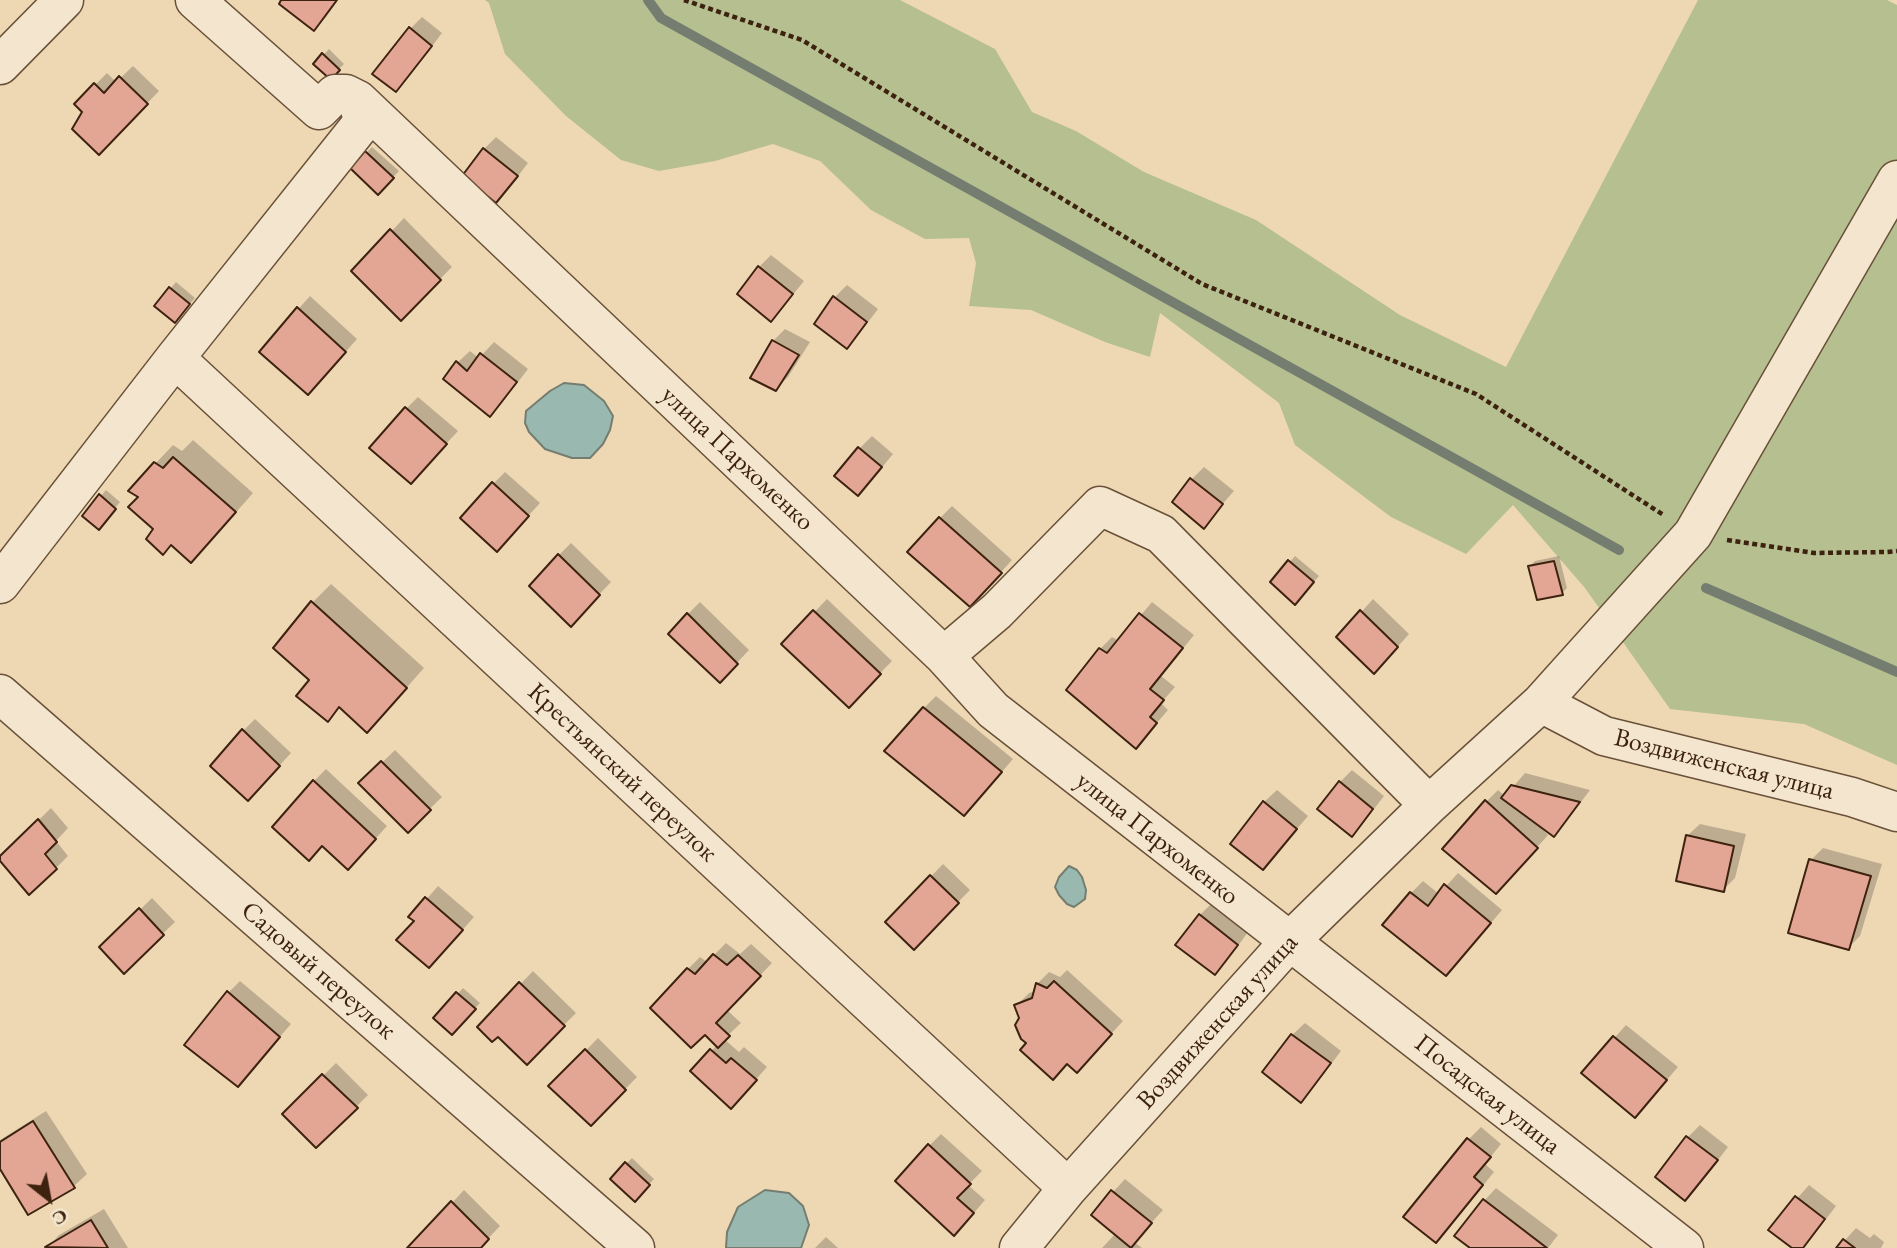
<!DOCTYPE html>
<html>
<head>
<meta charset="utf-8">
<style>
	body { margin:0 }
	#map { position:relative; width:1897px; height:1248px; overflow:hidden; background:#eed8b4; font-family:"EB Garamond",serif }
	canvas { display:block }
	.north { position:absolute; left:14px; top:1164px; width:70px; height:70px; -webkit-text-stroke:5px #f4e6ce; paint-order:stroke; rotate:149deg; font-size:19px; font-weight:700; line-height:28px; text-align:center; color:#3d220f }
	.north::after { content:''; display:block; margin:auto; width:24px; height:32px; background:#3d220f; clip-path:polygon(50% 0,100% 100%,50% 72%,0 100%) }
</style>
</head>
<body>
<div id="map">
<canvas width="1897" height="1248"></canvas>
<div class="north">С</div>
</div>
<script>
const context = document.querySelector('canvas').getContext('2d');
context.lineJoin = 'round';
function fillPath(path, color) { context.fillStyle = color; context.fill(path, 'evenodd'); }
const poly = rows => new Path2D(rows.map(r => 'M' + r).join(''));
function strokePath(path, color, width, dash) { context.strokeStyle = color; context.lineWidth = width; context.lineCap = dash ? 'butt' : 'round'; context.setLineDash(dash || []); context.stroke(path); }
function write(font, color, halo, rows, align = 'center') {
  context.font = font + ' "EB Garamond",serif'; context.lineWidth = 6; context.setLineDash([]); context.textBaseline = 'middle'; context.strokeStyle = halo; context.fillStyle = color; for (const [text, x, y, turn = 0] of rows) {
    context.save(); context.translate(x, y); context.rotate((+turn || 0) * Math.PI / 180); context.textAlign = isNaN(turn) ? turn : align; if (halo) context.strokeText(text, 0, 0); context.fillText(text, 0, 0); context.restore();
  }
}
fillPath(poly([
	[485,0,900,0,995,49,1032,112,1076,131,1144,172,1256,220,1400,315,1506,367,1698,0,1887,0,1897,5,1897,765,1804,724,1670,709,1585,588,1513,505,1466,554,1391,517,1295,445,1279,403,1160,313,1150,357,1105,342,1031,310,969,306,976,263,969,238,925,239,871,210,820,161,773,144,715,161,659,171,621,160,566,116,505,54,489,3]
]), '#b5bf90');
const water = poly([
	[564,383,584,385,604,401,613,416,610,430,603,444,590,458,572,458,545,449,529,432,525,423,526,411,550,391,564,383],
	[1069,866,1077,870,1082,877,1086,890,1085,899,1074,907,1067,904,1059,895,1055,887,1059,877,1069,866],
	[765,1190,789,1193,803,1206,809,1225,801,1248,726,1248,727,1232,738,1207,765,1190]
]);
fillPath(water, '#99b9b0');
strokePath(water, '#747d70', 2);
fillPath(poly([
	[284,0,338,0,326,17,314,29],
	[422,17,442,33,408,78,396,90,410,29],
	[329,49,344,64,330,78,315,64],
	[133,66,159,91,99,153,84,112,76,104,107,73,116,82],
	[496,137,528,163,508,189,496,201,464,175,484,149],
	[372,147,399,171,378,193,352,168],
	[404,218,452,267,401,318,354,271],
	[771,255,804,281,783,307,771,319,739,294,759,267],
	[176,282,195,298,180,315,156,306],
	[847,285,878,309,859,334,847,346,835,297],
	[310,296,357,339,320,381,261,351],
	[785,329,810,342,788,377,776,389,773,341],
	[494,342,528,369,502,403,490,415,457,363,470,351,479,358],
	[418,397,458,431,423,469,406,409],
	[872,436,893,454,870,482,860,448],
	[193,440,253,493,210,542,155,529,140,497,155,464,173,445,182,451],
	[1204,467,1234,491,1203,526,1192,479],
	[505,472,540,503,509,537,493,484],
	[106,490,120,502,104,522,84,516],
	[952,506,1012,560,982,593,940,518],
	[571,543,611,582,571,624,559,555],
	[1295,556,1319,576,1300,597,1273,582],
	[1559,556,1567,588,1562,593,1530,566,1535,561],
	[331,584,424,668,385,712,341,707,328,720,312,680,312,603],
	[827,599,892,661,849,705,784,644],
	[1373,599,1409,634,1386,660,1339,637],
	[700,602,749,650,720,681,688,614],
	[1152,602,1194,635,1161,676,1175,687,1161,703,1168,710,1136,747,1068,690,1100,649,1112,637,1119,641],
	[936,696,1013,759,976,802,924,708],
	[255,719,291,753,260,787,243,731],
	[395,750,442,797,408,830,361,783],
	[326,769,387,826,360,856,314,781],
	[1352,770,1384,796,1364,822,1352,835,1340,782],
	[1525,773,1590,790,1566,822,1554,834,1544,827,1542,829,1548,835,1508,880,1486,802,1498,790,1505,796],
	[1277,790,1308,816,1275,855,1233,843,1264,802],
	[51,808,68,828,56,841,68,856,56,868,0,858],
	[1700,824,1746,834,1735,878,1723,890,1687,836],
	[1823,848,1882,864,1860,936,1848,948,1811,860],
	[943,864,970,890,914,947,887,922],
	[1458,873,1502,910,1458,962,1411,893,1423,881,1439,894],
	[438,886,474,917,441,954,417,920,411,917],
	[152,898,175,922,124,971,102,947],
	[1212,903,1248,932,1227,961,1215,973,1200,915],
	[726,943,740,954,751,944,772,963,727,1010,741,1023,724,1039,739,1052,744,1047,767,1067,743,1094,693,1071,717,1045,688,969,700,957,707,962],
	[1067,970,1123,1021,1089,1058,1068,1062,1028,1043,1016,1006,1029,993,1036,991,1037,984,1049,972,1060,977],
	[533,971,576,1013,527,1062,498,1034,479,1027],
	[240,981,291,1024,238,1085,228,993],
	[463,988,480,1003,452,1033,436,1018],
	[1305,1023,1341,1051,1313,1088,1301,1101,1292,1035],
	[1626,1025,1678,1067,1647,1103,1583,1073],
	[598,1038,637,1077,591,1124,551,1086],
	[336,1063,368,1095,317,1146,285,1114],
	[46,1111,87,1174,74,1186,29,1213,0,1166,0,1140],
	[1700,1125,1728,1147,1697,1187,1685,1199,1688,1137],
	[1481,1127,1501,1144,1485,1164,1494,1172,1448,1229,1436,1241,1405,1217,1469,1139],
	[941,1134,982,1171,968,1185,985,1200,966,1222,929,1146],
	[632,1158,654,1179,635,1200,612,1179],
	[1125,1179,1163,1210,1134,1242,1142,1248,1102,1248,1116,1233,1093,1214],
	[1809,1185,1836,1206,1811,1239,1802,1248,1795,1248,1770,1229],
	[1496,1188,1558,1235,1548,1248,1473,1248,1484,1201],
	[464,1190,500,1226,479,1248,410,1248],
	[104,1209,128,1248,47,1248,59,1235],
	[1856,1228,1870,1238,1874,1234,1884,1242,1881,1248,1838,1248],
	[826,1237,838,1248,815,1248]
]), '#0003');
strokePath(poly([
	[648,0,661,18,1619,550],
	[1706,588,1897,672]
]), '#747d70', 10);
const building = poly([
	[281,0,337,0,314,31,279,4,281,0],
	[409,27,432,46,396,92,372,74,409,27],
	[322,53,340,70,331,80,313,64,322,53],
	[119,76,148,104,99,155,72,129,82,112,74,104,94,83,104,93,119,76],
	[483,148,518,176,496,203,462,176,483,148],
	[365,151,394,178,378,195,350,168,365,151],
	[390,229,441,280,401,321,351,271,390,229],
	[758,266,793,294,771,322,737,294,758,266],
	[169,287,190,304,175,323,154,306,169,287],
	[833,296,867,322,847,349,814,324,833,296],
	[297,307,346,352,308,395,259,352,297,307],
	[772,340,799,355,776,391,750,378,772,340],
	[480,353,517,382,490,417,443,379,456,361,467,371,480,353],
	[405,407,447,444,411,484,369,448,405,407],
	[858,447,882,467,858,496,834,476,858,447],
	[173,457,236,512,191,563,171,545,163,555,146,539,153,529,128,507,138,497,128,491,154,462,163,468,173,457],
	[1190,478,1223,504,1204,529,1172,502,1190,478],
	[492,482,529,516,497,552,460,518,492,482],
	[99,494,116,509,99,530,82,516,99,494],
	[939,517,1002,573,970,607,907,552,939,517],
	[558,554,600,595,571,627,529,586,558,554],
	[1288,560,1314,582,1295,605,1270,582,1288,560],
	[1554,561,1563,595,1537,600,1528,566,1554,561],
	[311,601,407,688,367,733,339,707,328,722,296,696,309,680,273,648,311,601],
	[813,610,881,674,849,708,781,644,813,610],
	[1360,610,1398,647,1374,674,1336,637,1360,610],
	[687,613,738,664,720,683,668,634,687,613],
	[1139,613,1183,648,1150,689,1164,700,1150,717,1157,723,1136,749,1066,690,1099,648,1107,653,1139,613],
	[923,707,1002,772,964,816,884,751,923,707],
	[242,729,280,766,248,801,210,766,242,729],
	[381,761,431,810,408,833,358,783,381,761],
	[313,780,376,839,348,870,322,846,309,861,272,827,313,780],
	[1339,781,1373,809,1352,837,1317,809,1339,781],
	[1511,785,1580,802,1554,837,1501,798,1511,785],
	[1485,800,1538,848,1496,894,1442,849,1485,800],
	[1263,801,1297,829,1263,870,1230,844,1263,801],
	[38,819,57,842,45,854,57,869,29,895,0,861,0,856,38,819],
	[1686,835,1734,846,1724,892,1676,881,1686,835],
	[1809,859,1871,876,1849,950,1788,933,1809,859],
	[930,875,959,903,914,950,885,922,930,875],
	[1444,884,1491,923,1446,976,1382,925,1410,892,1428,906,1444,884],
	[425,897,463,930,429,968,396,940,414,921,408,917,425,897],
	[139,908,164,935,124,974,99,947,139,908],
	[1199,914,1238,945,1215,975,1175,945,1199,914],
	[713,954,727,965,738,955,761,976,716,1023,730,1036,718,1048,705,1035,691,1048,650,1008,687,968,695,974,713,954],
	[1054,981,1112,1034,1077,1073,1067,1064,1053,1080,1020,1050,1026,1043,1021,1039,1015,1025,1019,1018,1014,1005,1032,998,1036,983,1047,988,1054,981],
	[519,982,565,1026,527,1065,498,1037,492,1042,477,1027,519,982],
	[227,991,280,1037,238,1087,184,1045,227,991],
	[456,992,476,1009,452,1035,433,1018,456,992],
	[1291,1034,1331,1063,1301,1103,1262,1072,1291,1034],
	[1613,1036,1667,1080,1635,1118,1581,1073,1613,1036],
	[585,1049,626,1090,591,1126,548,1086,585,1049],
	[710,1049,726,1063,731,1058,757,1080,731,1109,690,1071,710,1049],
	[322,1074,358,1108,316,1148,282,1114,322,1074],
	[33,1121,75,1188,28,1215,0,1169,0,1142,33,1121],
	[1686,1136,1718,1160,1685,1201,1655,1177,1686,1136],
	[1467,1138,1491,1157,1474,1177,1483,1185,1436,1243,1403,1217,1467,1138],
	[928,1144,971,1184,957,1198,974,1213,954,1236,895,1181,928,1144],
	[625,1162,650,1185,635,1202,610,1179,625,1162],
	[1111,1190,1152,1223,1131,1248,1091,1215,1111,1190],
	[1795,1196,1825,1219,1803,1248,1792,1248,1768,1230,1795,1196],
	[1483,1199,1547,1248,1470,1248,1454,1236,1483,1199],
	[451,1201,489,1239,481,1248,407,1248,451,1201],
	[91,1220,108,1248,45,1247,91,1220],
	[1843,1239,1855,1248,1836,1248,1843,1239]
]);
fillPath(building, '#e3a694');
strokePath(building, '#3d220f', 2);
const minor = poly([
	[195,0,319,110,335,94,346,94,358,100,944,656,993,710,1684,1248],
	[0,65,64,0],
	[175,358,1068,1188],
	[0,584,175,358,363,122,358,100],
	[944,656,997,611,1100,506,1161,534,1429,805],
	[0,694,635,1248],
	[1541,703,1693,534,1897,180],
	[1019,1248,1068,1188,1289,942,1429,805,1541,703,1604,736,1852,797,1897,812]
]);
strokePath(minor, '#695038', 41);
strokePath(poly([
	[684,0,802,40,1202,284,1476,394,1665,516],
	[1727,540,1814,553,1887,552,1897,551]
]), '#3d220f', 4.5, [5, 3.5]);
strokePath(minor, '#f4e6ce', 38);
write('26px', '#3d220f', '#f4e6ce', [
	["улица Пархоменко",737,459,43],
	["Воздвиженская улица",1724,765,14],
	["Крестьянский переулок",622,773,43],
	["улица Пархоменко",1157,839,38],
	["Садовый переулок",318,971,41],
	["Воздвиженская улица",1218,1022,-48],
	["Посадская улица",1487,1095,38]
]);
</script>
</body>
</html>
